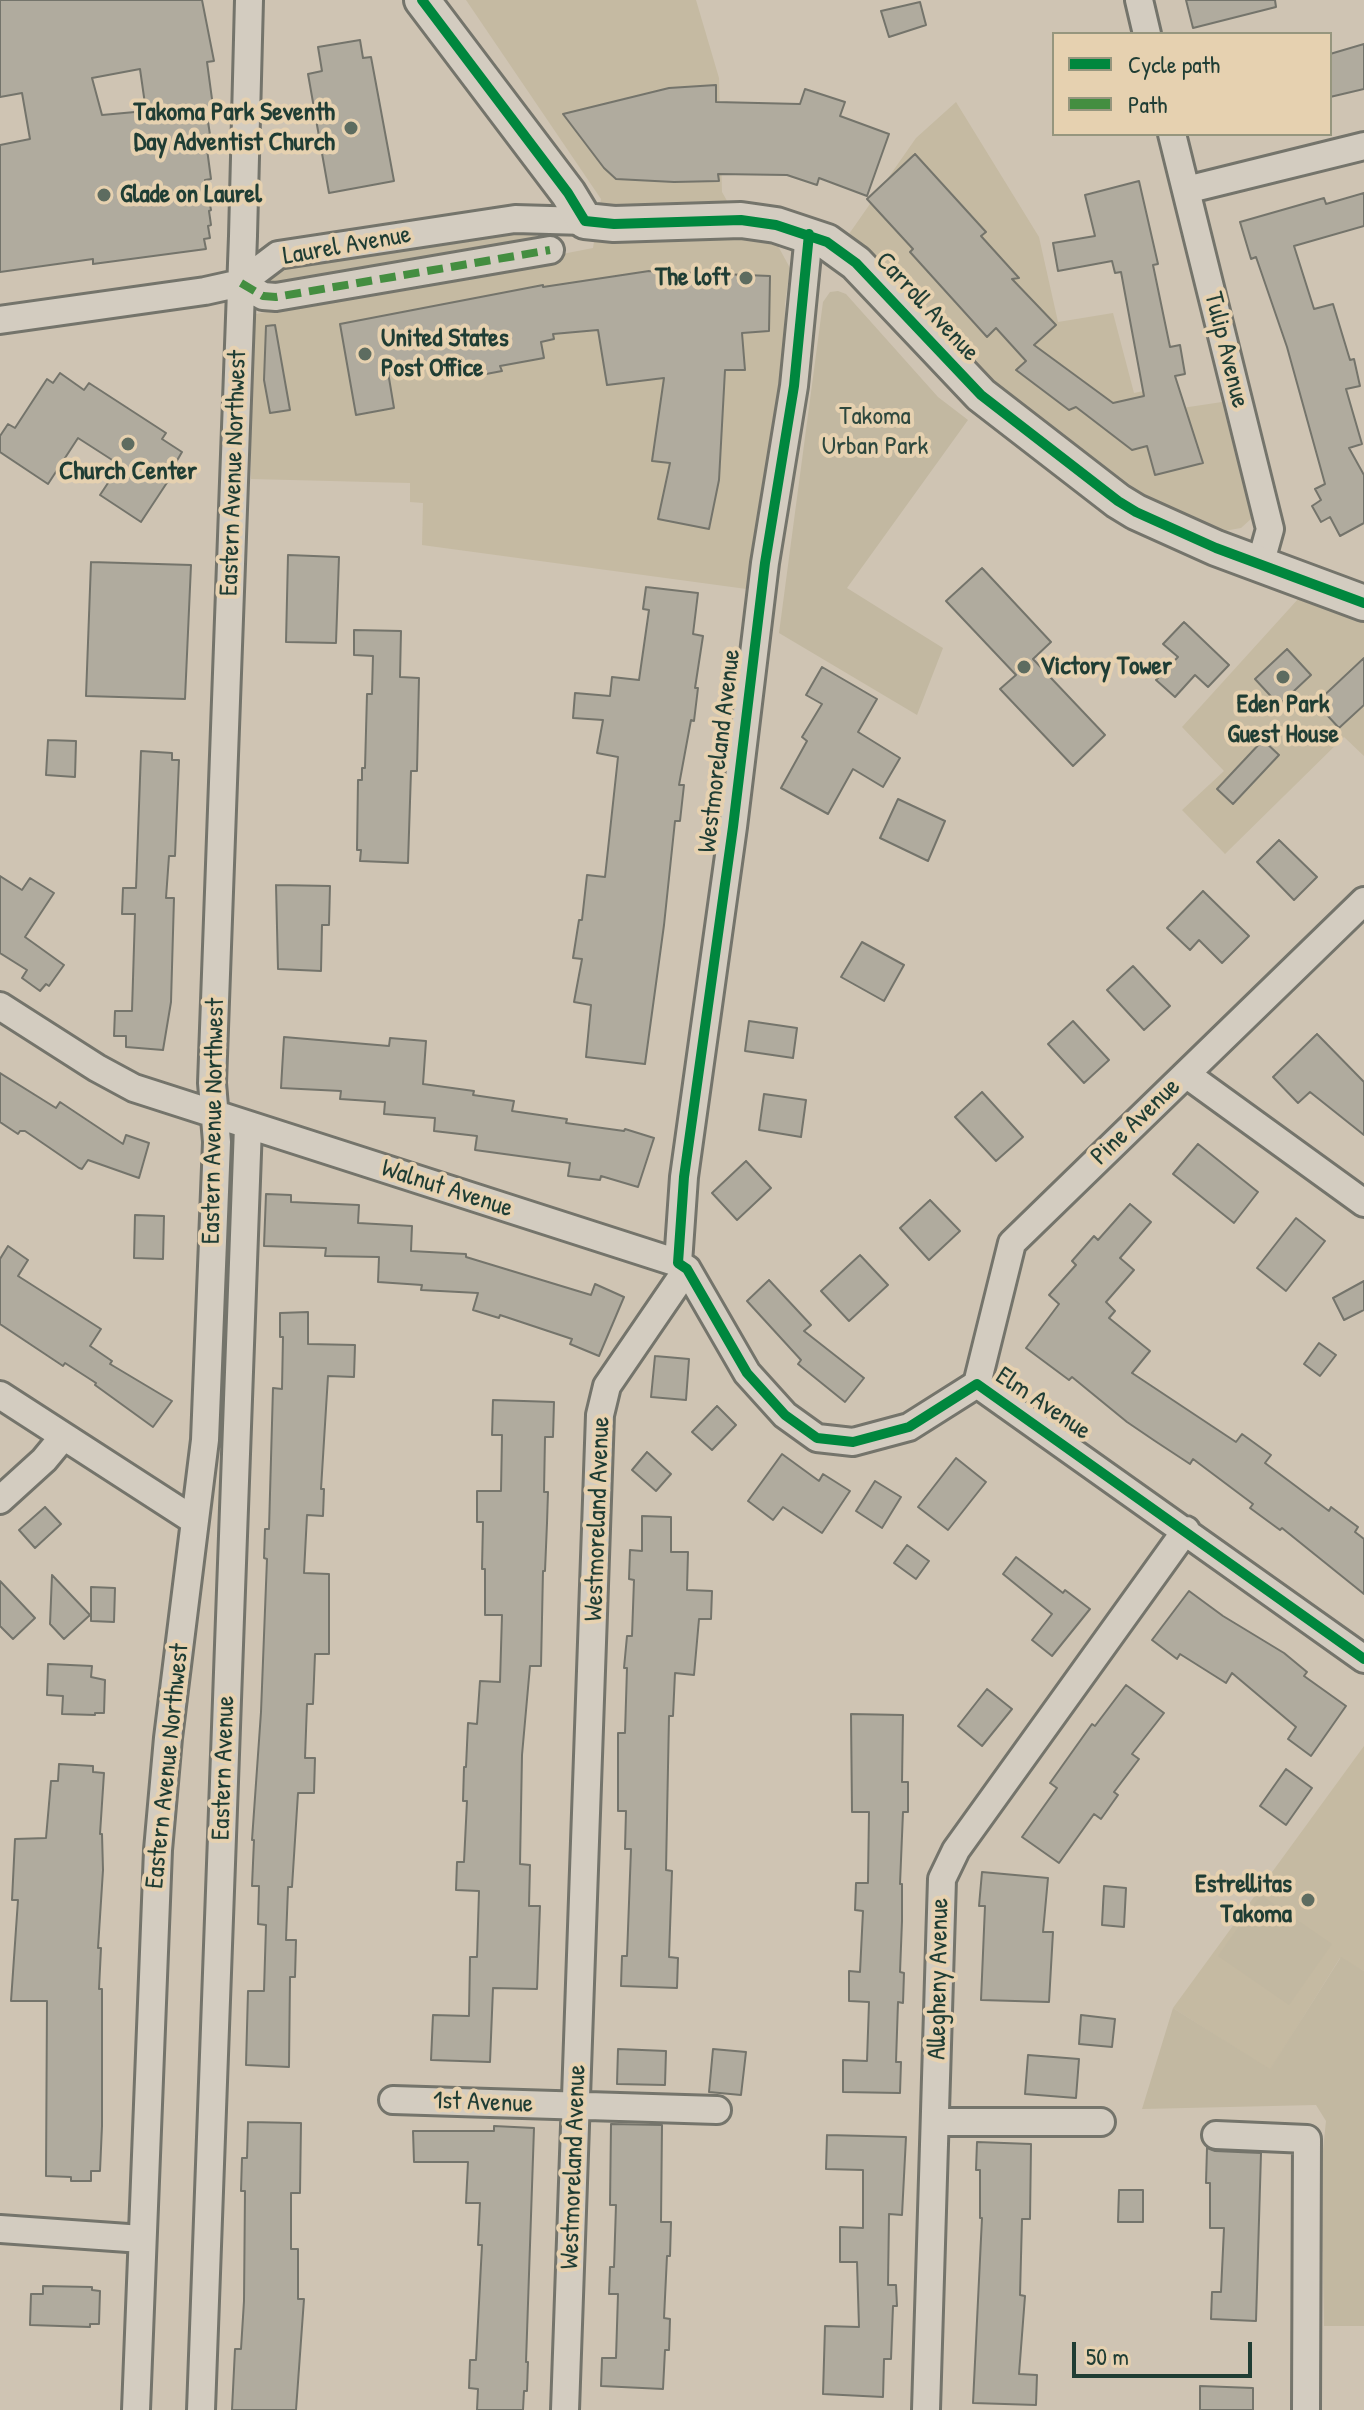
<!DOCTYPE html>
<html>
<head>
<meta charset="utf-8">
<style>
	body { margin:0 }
	#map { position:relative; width:1364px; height:2410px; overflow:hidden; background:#cfc4b3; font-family:"Patrick Hand",sans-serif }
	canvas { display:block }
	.legend { position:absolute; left:1052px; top:32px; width:280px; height:104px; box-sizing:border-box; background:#e6d1b0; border:2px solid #96967e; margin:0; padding:10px 14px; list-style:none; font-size:24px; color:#1f3d34 }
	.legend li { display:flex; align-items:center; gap:16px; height:40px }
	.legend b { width:40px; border:2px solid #96967e }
	.scale { position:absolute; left:1072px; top:2342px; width:180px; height:36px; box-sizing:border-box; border:4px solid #1f3d34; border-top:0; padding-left:10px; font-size:24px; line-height:28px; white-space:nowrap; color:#1f3d34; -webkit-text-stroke:6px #e6d1b0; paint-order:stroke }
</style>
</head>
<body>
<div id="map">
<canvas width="1364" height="2410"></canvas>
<ul class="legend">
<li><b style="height:10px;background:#00873e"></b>Cycle path</li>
<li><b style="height:10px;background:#448e40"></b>Path</li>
</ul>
<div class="scale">50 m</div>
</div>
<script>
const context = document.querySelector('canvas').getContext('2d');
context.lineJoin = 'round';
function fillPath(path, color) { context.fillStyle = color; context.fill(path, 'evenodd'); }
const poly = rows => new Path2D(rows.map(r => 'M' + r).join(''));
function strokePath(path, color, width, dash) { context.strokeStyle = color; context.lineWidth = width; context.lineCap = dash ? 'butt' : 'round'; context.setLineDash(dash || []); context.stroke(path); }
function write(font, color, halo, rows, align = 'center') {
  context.font = font + ' "Patrick Hand",sans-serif'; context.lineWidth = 8; context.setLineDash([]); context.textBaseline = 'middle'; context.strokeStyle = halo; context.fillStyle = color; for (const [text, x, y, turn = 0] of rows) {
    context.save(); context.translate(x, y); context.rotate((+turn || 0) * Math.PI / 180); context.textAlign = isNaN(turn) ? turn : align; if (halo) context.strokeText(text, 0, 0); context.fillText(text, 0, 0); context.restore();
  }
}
fillPath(poly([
	[466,0,696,0,719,78,722,192,748,238,778,246,790,268,785,304,783,387,754,590,422,545,423,503,410,502,410,483,251,479,251,315,593,248,601,199],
	[956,102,1039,237,1058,322,1113,313,1134,393,1153,389,1162,411,1222,402,1252,518,1241,528,1224,531,1146,497,981,372,876,255,849,234,916,138],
	[1299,598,1364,618,1364,756,1344,737,1225,854,1182,810,1224,771,1182,727],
	[1364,1746,1364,1971,1340,1958,1270,2070,1173,2008]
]), '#c5baa2');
fillPath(poly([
	[529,229,537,235,532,242,266,287,263,280,269,270],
	[838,291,846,294,938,397,968,420,847,588,943,648,917,715,779,633,823,302,830,292],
	[1261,1895,1332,1944,1289,2005,1218,1956],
	[1341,1957,1364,1971,1364,2326,1324,2326,1321,2169,1326,2121,1316,2105,1142,2109,1173,2008,1270,2069]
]), '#c2b8a1');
const building = poly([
	[0,0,202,0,214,61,207,62,214,114,207,115,212,148,207,149,211,179,205,180,211,210,209,211,211,225,208,226,210,238,204,239,206,249,93,264,93,259,0,272,0,145,30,139,22,93,0,97,0,0],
	[140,69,146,111,102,115,92,78,140,69],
	[1186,0,1275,0,1276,7,1193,28,1186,0],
	[920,2,926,25,889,37,881,11,920,2],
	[360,40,363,58,371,57,394,181,329,193,308,74,322,71,318,47,360,40],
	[1364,44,1364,89,1330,97,1330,54,1364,44],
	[716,85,716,102,800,104,805,89,845,102,840,116,889,134,867,196,819,178,817,185,787,175,718,174,719,181,674,182,616,179,604,168,563,114,669,88,716,85],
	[915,154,986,232,981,236,1019,278,1012,279,1056,325,1034,345,1113,403,1144,396,1121,272,1115,273,1112,261,1058,271,1053,243,1095,236,1085,195,1139,181,1158,264,1153,265,1170,347,1180,345,1185,374,1175,376,1203,463,1155,475,1147,446,1132,450,1076,407,1069,410,1016,370,1026,361,996,328,987,337,910,252,913,249,867,199,915,154],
	[1364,193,1364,226,1294,246,1314,309,1333,304,1350,360,1354,359,1360,386,1346,389,1362,444,1349,448,1364,475,1364,523,1340,536,1330,517,1321,522,1312,506,1321,500,1315,489,1325,484,1287,347,1256,257,1251,259,1240,222,1324,198,1326,204,1364,193],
	[649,271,770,276,769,331,742,333,745,370,725,370,719,480,709,529,658,519,670,463,652,461,664,378,607,385,598,330,553,334,554,339,541,342,544,358,500,366,502,371,465,378,461,358,388,372,394,408,356,415,340,324,543,285,543,287,649,271],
	[275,325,290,410,270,413,264,380,266,326,275,325],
	[60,373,84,390,89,383,166,433,162,439,182,452,175,464,178,466,141,522,100,495,120,465,78,438,48,484,0,452,0,436,8,424,15,428,47,379,53,383,60,373],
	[288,555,339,557,336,643,286,642,288,555],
	[91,562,191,565,185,699,86,696,91,562],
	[982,568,1051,642,1033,659,1105,735,1073,766,1000,689,1016,675,946,601,982,568],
	[646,587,698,593,693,634,703,636,695,688,698,688,694,721,691,720,679,785,684,785,680,821,675,821,664,925,645,1064,586,1057,591,1005,574,1002,582,959,573,958,579,920,582,920,587,875,605,877,618,757,597,753,603,720,573,718,575,693,610,696,612,677,639,680,649,610,643,609,646,587],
	[1184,622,1229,665,1208,687,1195,675,1175,697,1156,680,1178,657,1163,644,1184,622],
	[354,630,401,631,400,677,419,678,417,771,411,771,408,863,360,861,361,850,357,850,358,780,362,780,362,768,365,768,367,694,372,694,373,656,354,655,354,630],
	[1287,649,1311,675,1279,705,1255,679,1287,649],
	[1364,658,1364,705,1339,728,1316,703,1364,658],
	[822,667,877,699,858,732,900,758,883,787,853,769,828,814,781,788,807,741,802,737,822,704,806,695,822,667],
	[48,740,76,741,75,777,46,775,48,740],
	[1263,740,1279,755,1233,804,1217,789,1263,740],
	[141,751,172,753,172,760,179,760,175,856,169,856,166,898,174,898,171,1002,163,1050,126,1047,126,1036,114,1036,115,1011,132,1011,135,914,122,914,123,888,136,888,141,751],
	[898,799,945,821,928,861,880,838,898,799],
	[1279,840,1317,877,1294,900,1257,862,1279,840],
	[0,876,22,890,30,878,54,893,25,937,64,965,49,986,46,984,40,991,22,978,27,970,0,953,0,876],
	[276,885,330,886,329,925,322,925,321,971,278,969,276,885],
	[1203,891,1249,936,1222,963,1199,940,1190,950,1167,928,1203,891],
	[862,942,904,965,884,1001,841,977,862,942],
	[1133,966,1170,1006,1144,1030,1107,990,1133,966],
	[749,1021,797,1028,793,1058,745,1051,749,1021],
	[1073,1021,1109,1060,1084,1083,1048,1044,1073,1021],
	[1317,1034,1364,1082,1364,1135,1310,1092,1298,1103,1273,1077,1317,1034],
	[284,1037,389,1046,390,1038,426,1041,423,1084,474,1091,473,1095,514,1101,512,1111,567,1119,566,1123,624,1131,625,1129,654,1138,638,1187,601,1176,600,1180,568,1176,570,1163,475,1150,477,1136,434,1131,435,1118,384,1114,385,1102,340,1099,341,1091,281,1088,284,1037],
	[0,1073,56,1108,60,1102,123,1144,126,1135,149,1143,139,1178,88,1160,82,1169,79,1168,25,1131,20,1131,18,1134,0,1122,0,1073],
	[982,1092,1023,1137,996,1161,955,1117,982,1092],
	[764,1094,806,1100,801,1137,759,1130,764,1094],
	[1198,1144,1258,1192,1234,1223,1173,1174,1198,1144],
	[746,1161,771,1188,737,1220,712,1193,746,1161],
	[266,1194,291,1195,291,1202,359,1205,358,1223,412,1226,411,1251,466,1254,466,1257,591,1295,595,1284,624,1297,599,1356,570,1344,572,1339,500,1315,499,1318,473,1310,478,1293,421,1290,422,1285,378,1282,379,1257,325,1256,326,1248,264,1246,266,1194],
	[930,1200,960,1231,929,1260,900,1228,930,1200],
	[1130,1204,1151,1222,1120,1258,1134,1270,1106,1302,1115,1311,1109,1318,1150,1351,1132,1373,1236,1442,1242,1434,1271,1455,1265,1463,1329,1511,1331,1507,1358,1527,1355,1532,1364,1539,1364,1594,1282,1528,1280,1530,1250,1508,1253,1504,1193,1459,1190,1464,1155,1441,1127,1422,1072,1377,1069,1380,1026,1348,1059,1304,1049,1295,1076,1265,1072,1261,1094,1236,1098,1240,1130,1204],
	[135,1215,164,1216,163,1259,134,1258,135,1215],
	[1296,1218,1325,1241,1286,1291,1257,1268,1296,1218],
	[8,1246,28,1260,18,1276,101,1329,90,1346,112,1361,110,1364,172,1401,153,1427,95,1385,96,1383,65,1363,63,1366,0,1324,0,1259,8,1246],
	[860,1255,888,1285,849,1321,821,1291,860,1255],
	[769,1280,811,1325,804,1331,864,1378,845,1402,798,1364,801,1360,747,1301,769,1280],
	[1364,1281,1364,1310,1344,1320,1333,1298,1364,1281],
	[308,1312,308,1344,355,1345,354,1377,328,1376,321,1489,324,1489,323,1516,307,1515,304,1573,329,1574,329,1654,315,1654,313,1704,307,1704,305,1758,315,1758,314,1793,298,1793,292,1887,288,1887,286,1940,296,1940,295,1977,290,1977,289,2067,246,2065,248,1991,264,1991,266,1925,258,1924,259,1886,252,1886,254,1840,252,1840,261,1712,267,1559,264,1558,265,1529,269,1529,273,1388,282,1389,283,1337,280,1337,280,1313,308,1312],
	[1319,1343,1336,1355,1320,1376,1304,1364,1319,1343],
	[655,1356,689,1359,686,1400,651,1397,655,1356],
	[493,1400,554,1402,553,1437,545,1437,544,1492,548,1492,547,1523,545,1571,543,1571,541,1666,530,1666,522,1755,520,1864,530,1865,529,1906,540,1906,537,1989,493,1988,490,2062,431,2060,433,2015,469,2016,470,1957,477,1957,479,1891,456,1890,457,1862,464,1862,467,1801,463,1801,464,1767,466,1767,468,1723,477,1724,480,1681,500,1682,502,1615,485,1615,485,1569,482,1569,483,1522,477,1522,477,1491,501,1491,502,1435,492,1435,493,1400],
	[717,1406,736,1425,712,1450,692,1432,717,1406],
	[647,1452,671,1474,656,1491,632,1470,647,1452],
	[782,1454,819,1481,823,1474,850,1491,822,1533,783,1507,773,1520,748,1501,782,1454],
	[956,1458,986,1482,948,1530,918,1507,956,1458],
	[875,1481,901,1497,882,1528,856,1511,875,1481],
	[45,1507,61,1524,35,1548,19,1530,45,1507],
	[642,1516,671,1517,671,1552,688,1552,687,1590,712,1591,711,1619,699,1619,694,1675,675,1673,673,1716,669,1716,666,1870,672,1871,669,1957,678,1958,677,1988,621,1986,622,1956,627,1956,631,1849,625,1849,626,1811,618,1811,618,1733,625,1733,627,1668,624,1668,627,1636,632,1636,634,1580,629,1579,630,1550,642,1551,642,1516],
	[907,1545,929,1561,916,1579,894,1563,907,1545],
	[1016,1557,1063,1593,1065,1590,1090,1609,1052,1656,1032,1640,1052,1614,1003,1574,1016,1557],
	[52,1575,90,1615,64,1639,50,1624,52,1575],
	[0,1581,35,1618,13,1639,0,1626,0,1581],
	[91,1587,115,1588,114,1622,91,1621,91,1587],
	[1189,1591,1223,1616,1284,1653,1307,1672,1304,1676,1346,1706,1311,1756,1288,1739,1296,1727,1232,1673,1226,1683,1180,1654,1177,1659,1152,1640,1189,1591],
	[48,1664,92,1666,91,1677,105,1680,104,1713,95,1713,95,1715,62,1714,63,1696,47,1695,48,1664],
	[1126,1685,1164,1713,1132,1754,1139,1759,1114,1792,1118,1795,1101,1819,1094,1814,1059,1863,1022,1837,1057,1788,1050,1783,1092,1724,1095,1726,1126,1685],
	[987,1689,1012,1709,982,1746,958,1726,987,1689],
	[851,1714,903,1715,902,1782,908,1782,908,1812,903,1812,900,1884,902,1884,902,1921,900,1972,904,1973,903,2003,898,2002,896,2062,901,2062,900,2093,843,2092,843,2060,867,2061,869,2002,849,2001,849,1971,860,1972,863,1911,855,1910,856,1883,868,1883,869,1812,852,1812,851,1714],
	[59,1764,93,1766,93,1772,104,1773,100,1834,102,1834,103,1870,98,1948,101,1948,99,1989,102,1989,102,2126,100,2171,91,2171,91,2181,71,2181,71,2177,46,2176,47,2001,11,2001,18,1900,12,1900,15,1839,46,1838,51,1781,58,1781,59,1764],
	[1286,1769,1312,1788,1286,1825,1260,1806,1286,1769],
	[982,1872,1048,1878,1043,1932,1053,1932,1049,2002,981,2000,985,1906,979,1906,982,1872],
	[1104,1886,1126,1888,1124,1927,1102,1925,1104,1886],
	[1081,2015,1115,2019,1112,2047,1079,2044,1081,2015],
	[618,2049,666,2051,665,2085,617,2084,618,2049],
	[713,2049,746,2052,741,2095,709,2092,713,2049],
	[1028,2055,1079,2059,1076,2098,1025,2094,1028,2055],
	[248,2122,301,2123,300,2193,291,2193,291,2249,298,2249,298,2299,304,2299,296,2410,232,2410,235,2349,241,2349,244,2301,245,2191,241,2191,242,2158,247,2158,248,2122],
	[611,2124,662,2125,661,2222,671,2222,670,2256,667,2256,664,2318,670,2319,669,2350,665,2350,663,2389,601,2386,602,2358,616,2358,618,2294,609,2294,610,2267,614,2267,616,2205,610,2205,611,2124],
	[494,2126,534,2128,526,2362,528,2362,527,2391,524,2391,523,2410,477,2410,478,2389,469,2388,470,2360,476,2360,482,2245,478,2245,480,2203,466,2203,468,2162,414,2162,413,2131,494,2131,494,2126],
	[827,2135,906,2137,902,2215,889,2214,888,2285,896,2285,897,2306,893,2306,891,2359,884,2359,883,2397,823,2394,825,2326,859,2327,857,2262,840,2262,840,2227,863,2228,863,2170,826,2169,827,2135],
	[977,2142,1031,2144,1030,2219,1022,2219,1020,2295,1025,2296,1019,2374,1037,2375,1036,2405,973,2403,982,2218,980,2218,980,2170,976,2170,977,2142],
	[1207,2148,1215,2151,1261,2153,1256,2321,1211,2319,1212,2292,1221,2292,1224,2228,1210,2228,1210,2183,1206,2183,1207,2148],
	[1119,2190,1143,2190,1143,2222,1118,2222,1119,2190],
	[43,2286,92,2287,92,2290,100,2291,99,2324,90,2324,90,2327,30,2325,31,2294,43,2294,43,2286],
	[1200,2386,1253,2388,1253,2410,1200,2410,1200,2386]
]);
fillPath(building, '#b0ab9e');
strokePath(building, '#74746b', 2);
const minor = poly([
	[1139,0,1147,34],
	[1172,134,1270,529,1260,565],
	[1186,190,1364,146],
	[809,234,794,386,765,563,733,827,684,1177,678,1263,687,1269,747,1373,785,1415,817,1438,853,1442,909,1427,977,1384],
	[241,283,263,296,276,297,550,250],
	[0,320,205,291,241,283,278,255,515,219,585,221],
	[0,1006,97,1068,134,1088,678,1263],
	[1186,1074,1364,1203],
	[977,1384,1012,1243,1364,901],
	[977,1384,1364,1659],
	[0,1395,195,1521],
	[0,1500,44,1460,63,1437],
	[393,2100,717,2110],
	[936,2122,1101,2122],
	[1216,2135,1307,2139,1306,2410],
	[0,2229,142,2239],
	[136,2410,158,1850,168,1738,205,1440,217,1142,212,1083,243,236,249,0],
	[201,2410,248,1126],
	[565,2410,600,1415,607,1386,687,1269],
	[926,2410,942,1879,956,1850,1186,1530]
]);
const major = poly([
	[422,0,568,193,585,221,614,224,741,220,776,225,827,242,856,263,981,395,1118,501,1136,512,1216,548,1364,603]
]);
strokePath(minor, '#74746b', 32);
strokePath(major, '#74746b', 40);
strokePath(minor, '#d3ccc0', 26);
strokePath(major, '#d3ccc0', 34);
strokePath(poly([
	[241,283,263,296,276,297,550,250]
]), '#448e40', 8, [16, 8]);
strokePath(poly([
	[422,0,568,193,585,221,614,224,741,220,776,225,827,242,856,263,981,395,1118,501,1136,512,1216,548,1364,603],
	[809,234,794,386,765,563,733,827,684,1177,678,1263,687,1269,747,1373,785,1415,817,1438,853,1442,909,1427,977,1384,1364,1659]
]), '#00873e', 10);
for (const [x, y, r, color] of [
	[351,128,8,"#5d6c60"],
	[104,195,8,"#5d6c60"],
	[746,278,8,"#5d6c60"],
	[365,354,8,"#5d6c60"],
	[128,444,8,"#5d6c60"],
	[1024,667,8,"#5d6c60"],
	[1283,677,8,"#5d6c60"],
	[1308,1900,8,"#5d6c60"]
]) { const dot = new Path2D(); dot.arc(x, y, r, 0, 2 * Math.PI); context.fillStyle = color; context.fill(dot); strokePath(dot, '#e6d1b0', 3); }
write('bold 26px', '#1f3d34', '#e6d1b0', [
	["Takoma Park Seventh",335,113],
	["Day Adventist Church",335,143],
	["Glade on Laurel",120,195,"left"],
	["The loft",730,278],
	["United States",381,339,"left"],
	["Post Office",381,369,"left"],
	["Church Center",128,472,"center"],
	["Victory Tower",1040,667,"left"],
	["Eden Park",1283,705,"center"],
	["Guest House",1283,735,"center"],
	["Estrellitas",1292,1885],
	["Takoma",1292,1915]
], 'right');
write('26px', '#1f3d34', '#e6d1b0', [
	["Laurel Avenue",347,246,-10],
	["Carroll Avenue",927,307,47],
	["Tulip Avenue",1226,350,76],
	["Eastern Avenue Northwest",234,473,-88],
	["Westmoreland Avenue",720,751,-83],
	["Eastern Avenue Northwest",214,1121,-89],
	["Pine Avenue",1136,1122,-44],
	["Walnut Avenue",447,1189,18],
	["Elm Avenue",1043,1404,34],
	["Westmoreland Avenue",598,1519,-88],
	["Eastern Avenue Northwest",168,1766,-84],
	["Eastern Avenue",224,1768,-88],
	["Allegheny Avenue",939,1979,-89],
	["1st Avenue",483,2103,2],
	["Westmoreland Avenue",574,2167,-88]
]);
write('26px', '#2e483e', '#e6d1b0', [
	["Takoma",875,417],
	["Urban Park",875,447]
]);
</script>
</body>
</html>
